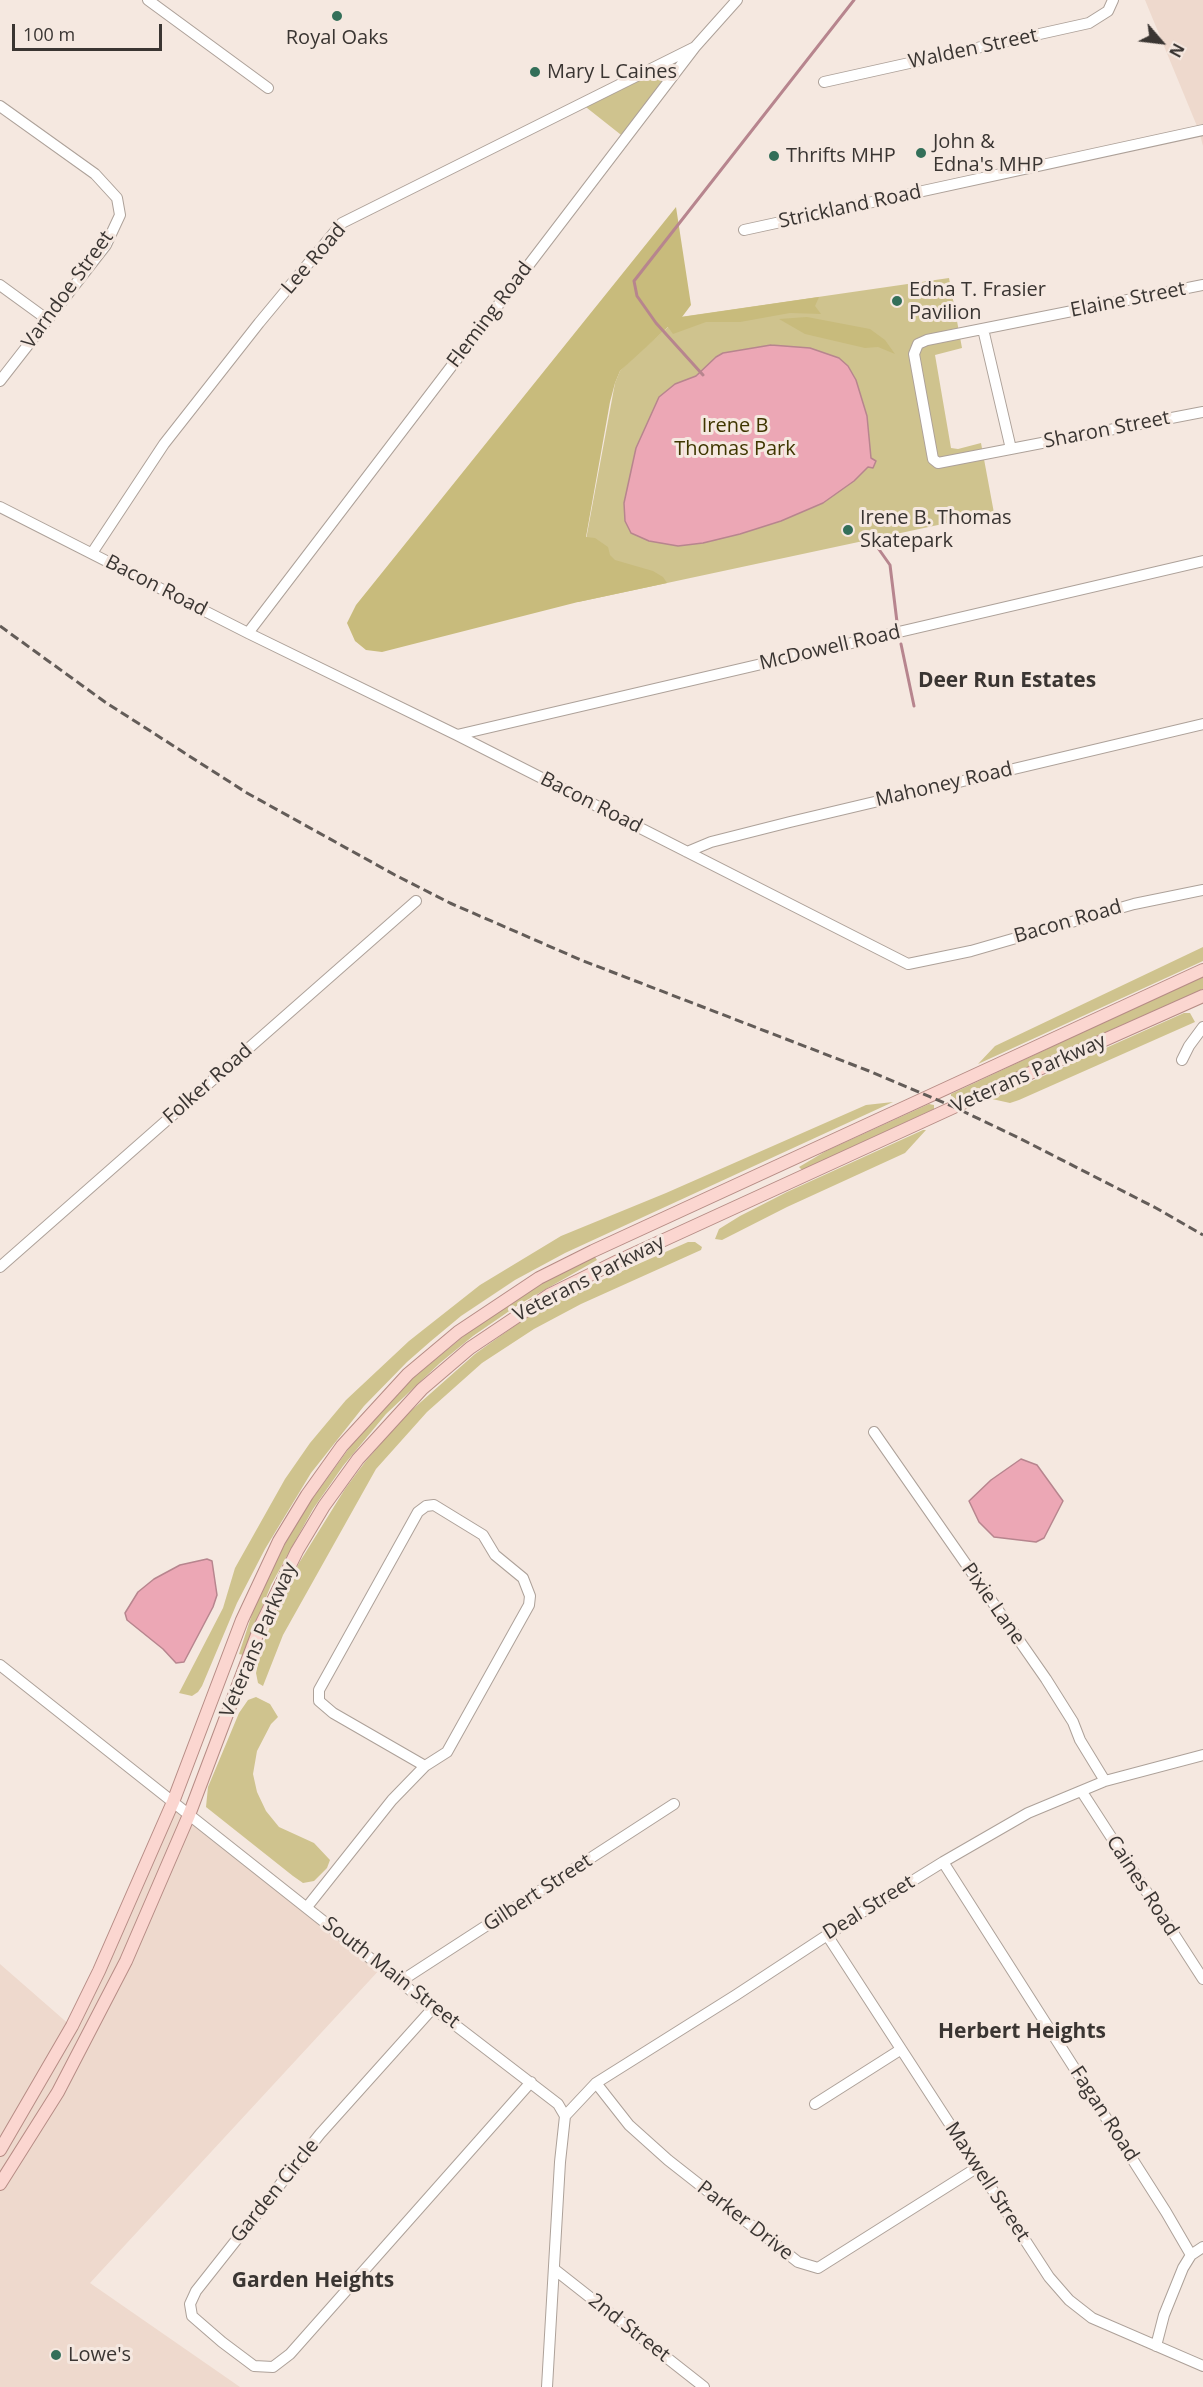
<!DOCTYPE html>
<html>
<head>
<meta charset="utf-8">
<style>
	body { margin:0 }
	#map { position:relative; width:1203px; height:2387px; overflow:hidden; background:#f5e8e0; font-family:"Open Sans",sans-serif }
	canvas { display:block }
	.north { position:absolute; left:1131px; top:12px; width:60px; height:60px; -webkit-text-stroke:4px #f5e8e0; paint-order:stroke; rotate:118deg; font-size:16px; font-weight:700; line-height:24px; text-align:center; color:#3a3532 }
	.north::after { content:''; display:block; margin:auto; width:21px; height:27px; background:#3a3532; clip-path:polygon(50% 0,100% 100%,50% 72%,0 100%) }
	.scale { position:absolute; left:12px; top:24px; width:150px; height:27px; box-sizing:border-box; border:3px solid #3a3532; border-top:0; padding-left:8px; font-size:18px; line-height:21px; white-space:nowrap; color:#3a3532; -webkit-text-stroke:4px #f5e8e0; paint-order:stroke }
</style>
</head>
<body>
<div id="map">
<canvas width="1203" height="2387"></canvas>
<div class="north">N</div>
<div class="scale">100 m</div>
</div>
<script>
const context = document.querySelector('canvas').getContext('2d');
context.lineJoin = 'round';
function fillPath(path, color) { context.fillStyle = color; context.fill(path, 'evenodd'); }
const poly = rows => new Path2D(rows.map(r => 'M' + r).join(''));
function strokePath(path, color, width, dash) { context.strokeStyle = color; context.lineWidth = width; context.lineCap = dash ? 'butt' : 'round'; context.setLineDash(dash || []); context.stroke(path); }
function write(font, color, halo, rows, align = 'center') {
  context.font = font + ' "Open Sans",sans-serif'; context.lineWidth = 6; context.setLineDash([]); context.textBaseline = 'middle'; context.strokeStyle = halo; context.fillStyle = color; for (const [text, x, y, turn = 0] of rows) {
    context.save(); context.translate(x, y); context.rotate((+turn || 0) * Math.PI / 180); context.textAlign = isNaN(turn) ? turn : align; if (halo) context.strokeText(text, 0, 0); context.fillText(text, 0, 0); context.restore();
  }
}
fillPath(poly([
	[1145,0,1203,0,1203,146,1199,131],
	[169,1799,382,1967,90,2283,240,2387,0,2387,0,1964,71,2026]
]), '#eed9cd');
fillPath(poly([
	[680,55,685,60,625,138,582,104],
	[949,278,962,348,935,355,951,448,958,449,981,443,994,513,583,601,578,602,575,599,615,383,620,371,631,359,680,317],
	[1203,947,1203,961,978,1064,995,1046],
	[1203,976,1203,989,956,1099,951,1096,951,1094],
	[1184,1013,1190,1013,1195,1022,1019,1100,1010,1103,992,1099],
	[893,1102,565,1253,515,1280,461,1316,431,1341,407,1362,364,1406,311,1473,265,1549,237,1603,202,1686,198,1692,192,1696,179,1693,223,1608,235,1568,285,1479,310,1443,346,1400,409,1341,480,1285,561,1236,666,1193,866,1105],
	[929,1104,934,1105,934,1109,802,1170,799,1167,826,1151],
	[923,1130,926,1130,905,1153,787,1207,722,1240,715,1239,719,1229,740,1216,787,1192],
	[688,1242,695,1242,702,1247,701,1250,581,1304,534,1329,482,1363,427,1412,376,1469,283,1635,263,1686,258,1683,256,1673,262,1647,279,1605,299,1563,345,1489,365,1462,404,1417,475,1354,527,1317,559,1299],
	[595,1257,597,1260,518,1305,473,1336,440,1363,386,1414,343,1466,313,1509,271,1585,243,1655,239,1654,253,1611,281,1551,307,1506,358,1436,413,1378,488,1316,547,1280],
	[256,1697,270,1704,278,1717,271,1724,257,1751,253,1774,257,1792,266,1811,279,1827,314,1843,330,1860,327,1868,314,1881,303,1883,293,1876,206,1807,208,1787,239,1713,248,1700]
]), '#cfc38e');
fillPath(poly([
	[676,207,691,305,682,317,819,297,815,306,821,314,790,313,740,322,706,322,673,334,668,327,620,371,615,383,610,402,586,537,595,538,608,547,610,555,615,560,653,571,663,577,667,583,578,602,382,652,366,650,355,641,347,623,356,605],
	[807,317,870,329,885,340,895,354,878,347,865,348,805,334,779,319]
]), '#c8bb7c');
const water = poly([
	[771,345,810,348,839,358,848,366,856,380,867,416,871,458,876,461,873,468,868,467,854,481,823,503,781,521,740,534,703,543,678,546,649,541,631,533,625,521,624,503,636,448,659,397,675,384,696,376,716,357,723,353,771,345],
	[1021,1459,1037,1465,1063,1501,1044,1538,1036,1542,994,1537,979,1522,969,1501,991,1480,1021,1459],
	[207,1559,212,1561,217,1595,213,1607,184,1662,176,1663,163,1649,127,1620,125,1613,138,1592,154,1579,180,1565,207,1559]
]);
fillPath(water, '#eca7b5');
strokePath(water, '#b7858e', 1.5);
strokePath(poly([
	[703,375,656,323,637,296,634,281,854,0],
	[878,548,890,565,897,622],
	[901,644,914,706]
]), '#b7858e', 3);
const minor = poly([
	[148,0,268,88],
	[824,82,1089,23,1108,11,1113,0],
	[0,106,95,174,117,198,120,215,106,245,0,381],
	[744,230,1203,130],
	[0,285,48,320],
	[1203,285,927,340,918,344,914,354,933,459,938,463,1203,412],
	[983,329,1011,449],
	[0,507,248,633,457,735,908,964,971,951,1134,904,1203,890],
	[92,553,164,444,259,323,342,223,695,47],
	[248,633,695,47,737,0],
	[457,735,1203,561],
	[687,852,711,842,790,822,1203,724],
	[1182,1060,1189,1046,1203,1027],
	[0,1267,416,901],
	[874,1432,1046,1679,1073,1722,1080,1740,1105,1781],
	[0,1665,433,2008,558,2104,565,2116,560,2162,547,2387],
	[1082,1792,1203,1979],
	[943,1862,1166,2212,1191,2255,1183,2268,1164,2315,1156,2346],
	[307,1907,392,1800,425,1766,447,1752,529,1605,530,1596,523,1578,495,1555,483,1535,434,1505,426,1506,418,1512,319,1690,319,1701,333,1713,425,1766],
	[827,1935,1049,2277,1069,2300,1092,2318,1203,2366],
	[401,1981,674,1804],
	[433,2008,320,2134,196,2291,190,2304,192,2316,222,2342,254,2366,273,2367,290,2354,531,2082],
	[596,2083,629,2125,668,2160,798,2262,818,2268,978,2167],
	[815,2104,900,2050],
	[565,2116,596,2083,736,1995,867,1909,943,1862,1028,1813,1105,1781,1203,1755],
	[1191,2255,1203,2247],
	[554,2269,704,2387]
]);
const major = poly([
	[0,2150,72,2026,99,1971,173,1802,242,1620,279,1541,307,1495,342,1446,408,1374,458,1332,539,1278,593,1251,1203,970],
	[0,2184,58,2092,126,1961,189,1815,260,1627,297,1551,324,1506,358,1459,422,1389,470,1348,549,1295,618,1261,954,1107,1203,996]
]);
strokePath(minor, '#ada199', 12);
strokePath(major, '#b68c85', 14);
strokePath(minor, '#fff', 10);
strokePath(major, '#fbd6d0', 12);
strokePath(poly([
	[0,626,105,702,247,793,395,875,450,903,581,960,869,1071,954,1107,1019,1138,1156,1208,1203,1235]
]), '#635c58', 3, [9, 4.5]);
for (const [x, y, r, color] of [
	[337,16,6,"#336f59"],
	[535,72,6,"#336f59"],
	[921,153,6,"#336f59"],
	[774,156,6,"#336f59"],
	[897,301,6,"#336f59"],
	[848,530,6,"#336f59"],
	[56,2355,6,"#336f59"]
]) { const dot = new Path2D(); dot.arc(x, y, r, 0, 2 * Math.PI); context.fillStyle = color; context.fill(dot); strokePath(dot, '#f5e8e0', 2); }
write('20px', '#3a3532', '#f5e8e0', [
	["Royal Oaks",337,38,"center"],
	["Mary L Caines",547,72],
	["John &",933,142],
	["Edna's MHP",933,165],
	["Thrifts MHP",786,156],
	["Edna T. Frasier",909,290],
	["Pavilion",909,313],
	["Irene B. Thomas",860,518],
	["Skatepark",860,541],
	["Lowe's",68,2355]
], 'left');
write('20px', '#3a3532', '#f5e8e0', [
	["Walden Street",973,49,-12],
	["Strickland Road",850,207,-12],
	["Lee Road",314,259,-49],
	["Varndoe Street",68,290,-54],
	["Elaine Street",1128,300,-11],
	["Fleming Road",490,315,-53],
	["Sharon Street",1107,430,-11],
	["Bacon Road",156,586,27],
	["McDowell Road",830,648,-13],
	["Mahoney Road",944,785,-13],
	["Bacon Road",591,803,27],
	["Bacon Road",1068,922,-16],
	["Veterans Parkway",1029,1074,-24],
	["Folker Road",208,1084,-41],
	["Veterans Parkway",589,1279,-27],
	["Pixie Lane",993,1604,55],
	["Veterans Parkway",259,1640,-67],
	["Caines Road",1142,1886,57],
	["Gilbert Street",538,1893,-33],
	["Deal Street",869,1908,-32],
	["South Main Street",391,1973,38],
	["Fagan Road",1104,2114,57],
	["Maxwell Street",987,2182,57],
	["Garden Circle",275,2191,-51],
	["Parker Drive",745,2221,38],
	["2nd Street",629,2328,38]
]);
write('20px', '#3f3600', '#f5e8e0', [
	["Irene B",735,426],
	["Thomas Park",735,449]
]);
write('bold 21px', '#3a3532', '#f5e8e0', [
	["Deer Run Estates",1007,681],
	["Herbert Heights",1022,2032],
	["Garden Heights",313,2281]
]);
</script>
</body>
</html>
